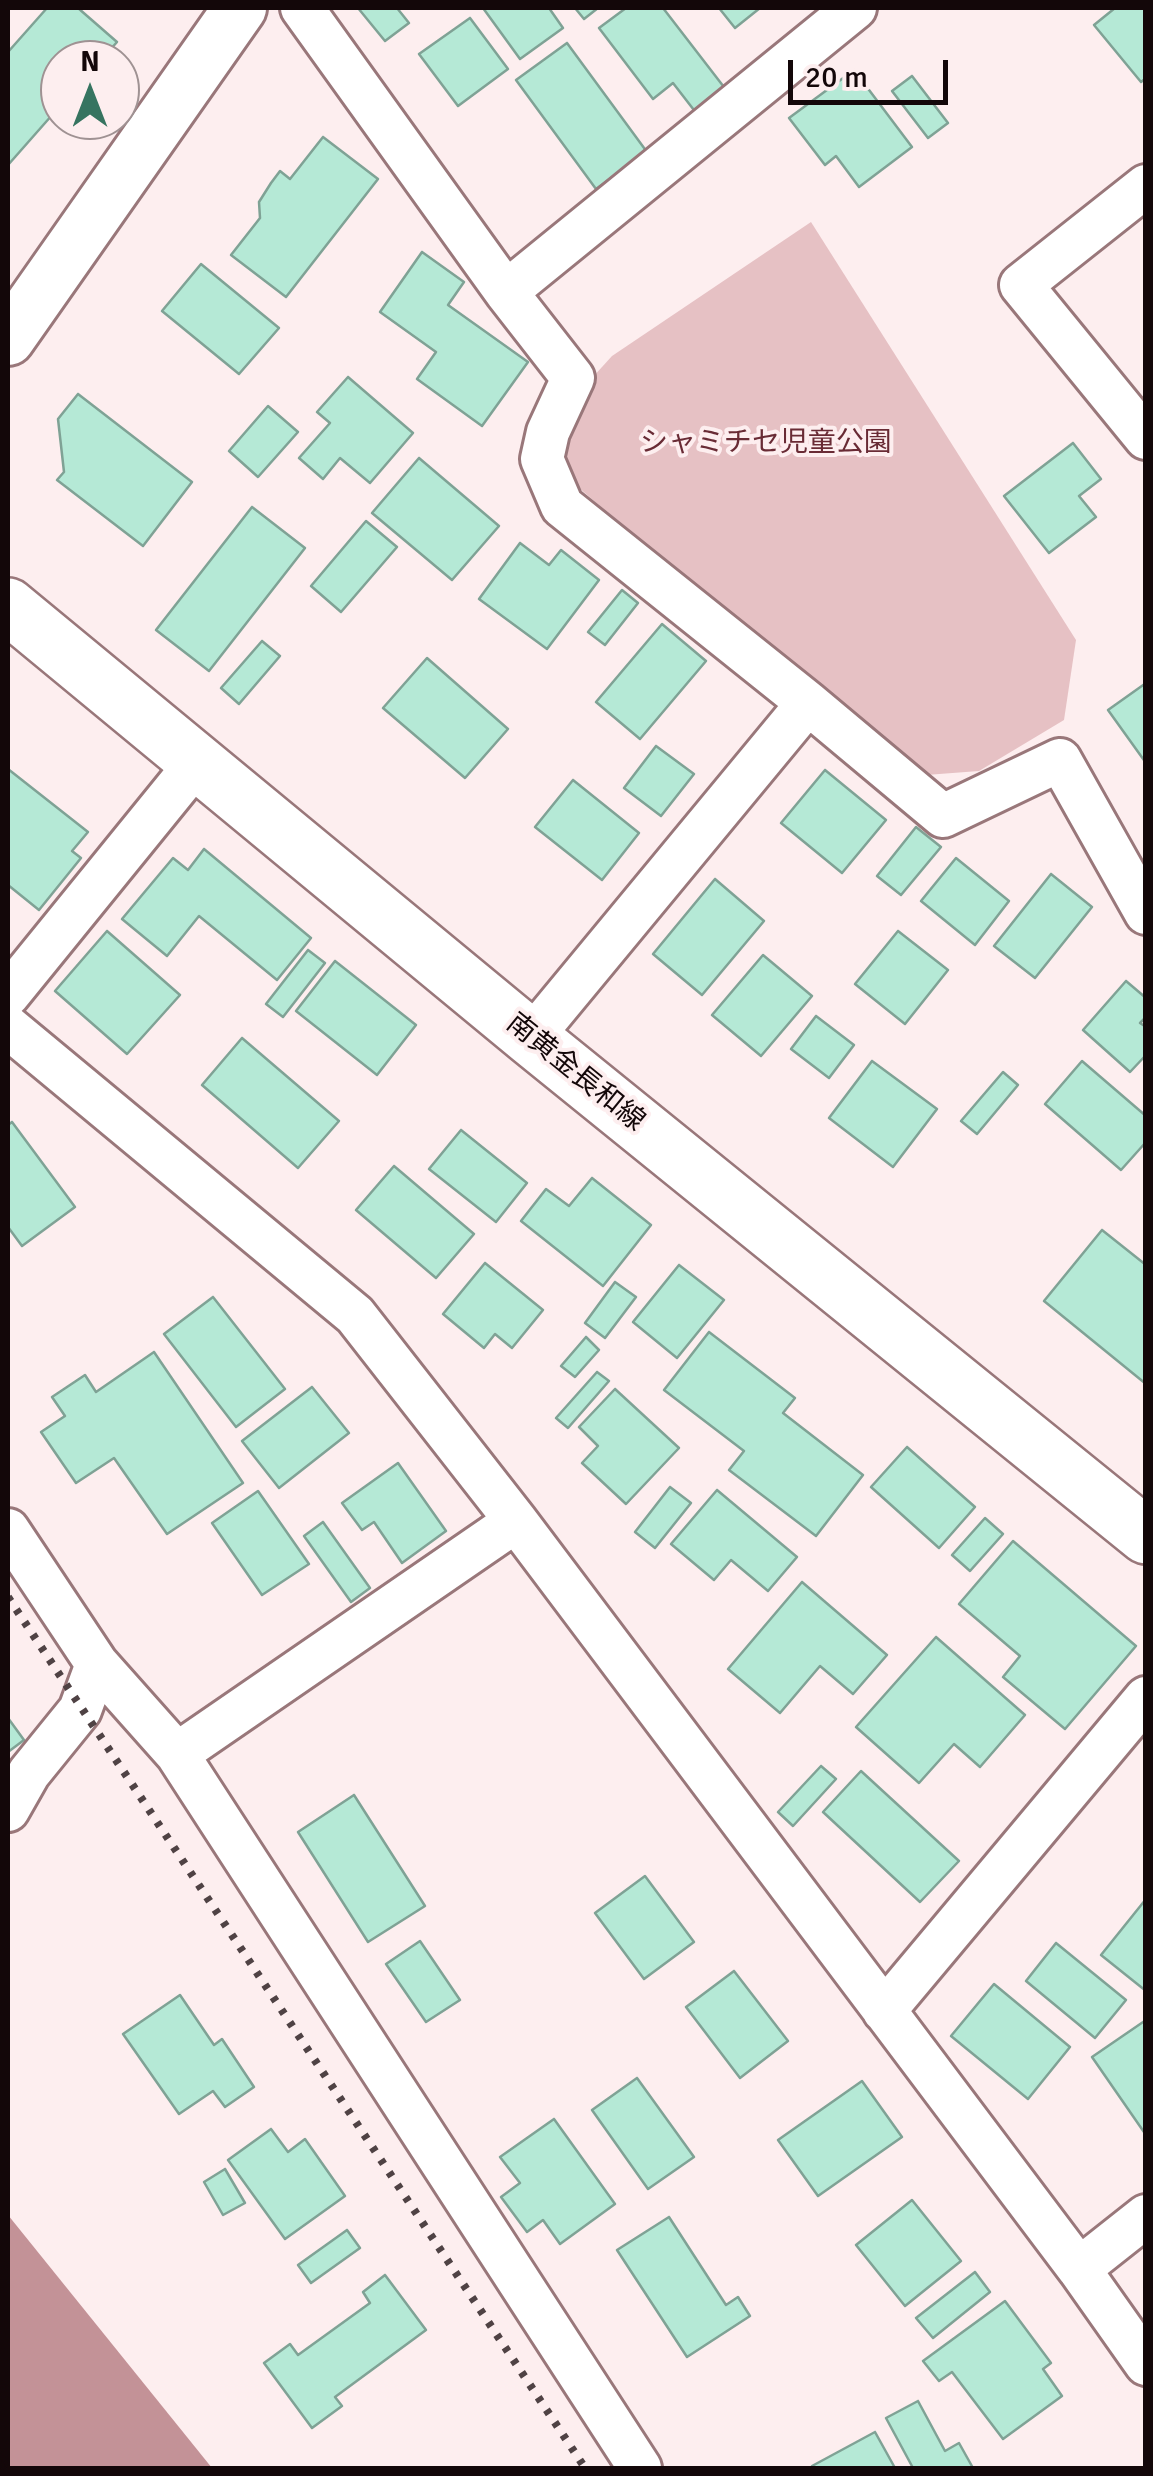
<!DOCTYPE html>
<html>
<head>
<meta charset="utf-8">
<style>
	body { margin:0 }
	#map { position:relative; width:1153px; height:2476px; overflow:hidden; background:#fdeeef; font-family:Signika,sans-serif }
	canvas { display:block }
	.frame { position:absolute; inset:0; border:10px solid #130709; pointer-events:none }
	.north { position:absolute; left:40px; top:40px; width:100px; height:100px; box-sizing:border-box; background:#fdeeef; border:2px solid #9f9293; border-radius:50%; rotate:0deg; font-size:28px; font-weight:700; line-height:40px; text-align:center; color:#130709 }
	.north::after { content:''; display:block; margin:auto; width:35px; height:45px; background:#367460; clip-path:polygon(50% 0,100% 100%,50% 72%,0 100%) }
	.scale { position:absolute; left:788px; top:60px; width:160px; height:45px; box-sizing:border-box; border:5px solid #130709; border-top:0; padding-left:12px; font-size:30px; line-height:35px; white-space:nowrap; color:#130709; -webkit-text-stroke:8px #fdeeef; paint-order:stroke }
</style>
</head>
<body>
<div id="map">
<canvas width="1153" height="2476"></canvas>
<div class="frame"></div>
<div class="north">N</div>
<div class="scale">20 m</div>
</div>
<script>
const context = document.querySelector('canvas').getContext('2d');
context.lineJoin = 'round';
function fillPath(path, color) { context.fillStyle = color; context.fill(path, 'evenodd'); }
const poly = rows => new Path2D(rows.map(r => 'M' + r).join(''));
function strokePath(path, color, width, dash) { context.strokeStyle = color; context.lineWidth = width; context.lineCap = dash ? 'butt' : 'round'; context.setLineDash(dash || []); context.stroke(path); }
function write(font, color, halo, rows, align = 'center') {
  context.font = font + ' Signika,"Noto Sans JP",sans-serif'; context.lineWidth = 8; context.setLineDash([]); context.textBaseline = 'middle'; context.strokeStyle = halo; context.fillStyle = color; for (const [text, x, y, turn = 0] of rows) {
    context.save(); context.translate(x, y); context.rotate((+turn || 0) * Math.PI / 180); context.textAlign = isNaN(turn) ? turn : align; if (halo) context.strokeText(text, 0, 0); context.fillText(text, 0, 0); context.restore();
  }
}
fillPath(poly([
	[811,222,1076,640,1064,720,979,771,926,775,744,632,562,473,562,445,582,389,612,356]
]), '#e6c1c4');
fillPath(poly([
	[8,2215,212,2468,8,2468]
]), '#c39297');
const building = poly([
	[47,8,78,8,117,42,101,60,60,60,60,106,8,165,8,52,47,8],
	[358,8,397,8,409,23,385,41,358,8],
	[483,8,549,8,563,28,520,59,483,8],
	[575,8,598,8,584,19,575,8],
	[626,8,663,8,727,91,697,114,673,83,653,99,599,28,626,8],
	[719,8,760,8,735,28,719,8],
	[1115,8,1146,8,1146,78,1141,82,1094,25,1115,8],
	[470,18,508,69,458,106,419,54,470,18],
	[567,43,647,152,596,189,516,80,567,43],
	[854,70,912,147,859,187,836,156,825,165,789,118,854,70],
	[912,76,948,123,928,138,892,91,912,76],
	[323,137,378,179,286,297,231,255,260,218,259,202,271,183,280,171,290,179,323,137],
	[422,252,464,282,448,305,528,362,482,426,417,379,436,352,380,312,422,252],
	[201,264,279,328,239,374,162,311,201,264],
	[348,377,413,433,370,483,340,458,323,479,299,458,330,423,317,412,348,377],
	[78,394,192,482,143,546,57,480,64,472,58,419,78,394],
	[268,406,298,432,258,477,229,451,268,406],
	[1073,443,1101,479,1079,496,1096,517,1049,553,1004,496,1073,443],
	[419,458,499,526,452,580,372,513,419,458],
	[252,507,305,548,209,671,156,630,252,507],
	[366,521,397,547,341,612,311,586,366,521],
	[520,543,549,565,561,550,599,580,547,649,479,599,520,543],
	[622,590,638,603,605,645,588,632,622,590],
	[662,624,706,661,640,739,596,702,662,624],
	[262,641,280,656,239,704,221,688,262,641],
	[427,658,508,729,465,778,383,708,427,658],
	[1146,683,1146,763,1108,710,1146,683],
	[656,746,694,774,661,816,624,788,656,746],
	[8,769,88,832,72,851,81,858,39,910,8,885,8,769],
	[825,770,886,820,842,873,781,823,825,770],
	[573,780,639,833,602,880,535,827,573,780],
	[916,827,941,847,901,895,877,876,916,827],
	[204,849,311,938,277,980,199,916,167,956,122,919,173,858,188,870,204,849],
	[956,858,1009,901,975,945,921,901,956,858],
	[1051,874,1092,907,1035,978,994,946,1051,874],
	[715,879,764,921,702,995,653,954,715,879],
	[107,931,180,995,127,1054,55,991,107,931],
	[898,931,948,970,905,1024,855,984,898,931],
	[308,950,325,963,283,1017,266,1004,308,950],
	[763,955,812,996,761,1056,712,1015,763,955],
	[335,961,416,1025,377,1075,296,1011,335,961],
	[1126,981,1146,998,1146,1017,1140,1023,1146,1027,1146,1055,1130,1072,1083,1030,1126,981],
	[816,1016,854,1045,829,1078,791,1049,816,1016],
	[242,1038,339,1121,298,1168,202,1085,242,1038],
	[872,1061,937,1109,893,1167,829,1118,872,1061],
	[1082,1061,1146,1116,1146,1142,1121,1170,1045,1104,1082,1061],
	[1003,1072,1018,1085,977,1134,961,1121,1003,1072],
	[12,1122,75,1207,22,1246,8,1227,8,1125,12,1122],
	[461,1130,527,1183,496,1222,429,1169,461,1130],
	[394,1166,474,1234,436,1278,356,1210,394,1166],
	[592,1178,651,1225,603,1286,521,1221,546,1189,569,1206,592,1178],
	[1102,1230,1146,1265,1146,1384,1044,1301,1102,1230],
	[485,1263,543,1310,512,1348,495,1334,484,1348,443,1314,485,1263],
	[679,1265,724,1300,677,1358,633,1322,679,1265],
	[615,1282,636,1297,605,1338,585,1323,615,1282],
	[213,1297,285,1389,236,1427,164,1334,213,1297],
	[709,1332,795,1398,783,1413,863,1475,816,1536,729,1470,744,1451,664,1390,709,1332],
	[586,1337,599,1350,575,1377,561,1366,586,1337],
	[154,1352,243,1483,167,1534,114,1458,76,1483,41,1432,65,1416,52,1397,85,1375,96,1392,154,1352],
	[597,1372,609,1381,568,1428,556,1418,597,1372],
	[312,1387,349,1433,279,1488,242,1441,312,1387],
	[615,1389,679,1448,626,1504,582,1463,598,1446,579,1427,615,1389],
	[907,1447,975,1507,939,1548,871,1487,907,1447],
	[398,1463,446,1531,402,1563,374,1522,362,1530,342,1503,398,1463],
	[670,1487,691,1503,655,1548,635,1532,670,1487],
	[717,1490,797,1557,768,1591,731,1560,714,1580,671,1544,717,1490],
	[258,1491,309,1564,262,1595,212,1523,258,1491],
	[985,1518,1003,1534,970,1571,952,1555,985,1518],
	[323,1522,370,1588,351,1602,304,1536,323,1522],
	[1013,1541,1136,1646,1065,1729,1003,1677,1020,1656,959,1604,1013,1541],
	[802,1582,887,1655,853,1694,820,1666,780,1713,728,1669,802,1582],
	[936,1637,1025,1715,980,1767,954,1744,919,1783,856,1727,936,1637],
	[8,1718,24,1740,8,1752,8,1718],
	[821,1766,836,1779,793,1826,778,1812,821,1766],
	[861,1771,959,1861,920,1902,823,1812,861,1771],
	[354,1795,425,1906,368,1942,298,1832,354,1795],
	[645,1876,694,1942,644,1979,595,1913,645,1876],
	[1146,1899,1146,1991,1101,1955,1146,1899],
	[420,1941,460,2000,426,2022,386,1964,420,1941],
	[1056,1943,1126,2000,1095,2038,1026,1981,1056,1943],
	[734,1971,788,2041,740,2078,686,2007,734,1971],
	[994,1984,1070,2047,1028,2099,951,2036,994,1984],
	[180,1995,214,2045,222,2039,254,2087,225,2107,213,2091,179,2114,123,2034,180,1995],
	[1146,2020,1146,2135,1092,2057,1146,2020],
	[637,2078,694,2157,648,2189,592,2110,637,2078],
	[862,2081,902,2137,818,2196,778,2140,862,2081],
	[554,2119,615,2204,560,2244,543,2220,527,2232,501,2197,520,2183,500,2157,554,2119],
	[271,2129,288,2152,305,2139,345,2196,285,2239,228,2160,271,2129],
	[225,2169,245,2203,223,2215,204,2182,225,2169],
	[912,2200,961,2261,905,2306,856,2245,912,2200],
	[669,2217,726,2305,738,2297,750,2316,687,2357,617,2250,669,2217],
	[347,2230,360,2248,311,2283,298,2265,347,2230],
	[975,2272,990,2292,933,2338,916,2318,975,2272],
	[385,2275,426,2330,335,2397,342,2406,312,2428,264,2363,290,2344,298,2355,370,2303,363,2292,385,2275],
	[1005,2301,1051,2363,1043,2369,1062,2396,1003,2439,952,2372,939,2381,923,2361,1005,2301],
	[918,2401,945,2451,959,2443,973,2468,913,2468,886,2418,918,2401],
	[875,2432,895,2468,813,2468,812,2466,875,2432]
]);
fillPath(building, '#b5e9d6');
strokePath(building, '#7fa295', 2.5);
const minor = poly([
	[302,8,506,292,573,378,548,432,542,459,562,506,808,703,943,816,1060,760,1146,913],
	[1146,186,1021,285,1146,438],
	[506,292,855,8],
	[8,995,198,761],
	[8,1027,355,1315,516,1521,1079,2269,1146,2364],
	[531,1038,808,703],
	[8,1530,97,1664,177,1754,640,2468],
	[177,1754,516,1521],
	[8,1810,29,1773,80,1710,97,1664],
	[884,2011,1146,1698],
	[1079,2269,1146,2216]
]);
const tertiary = poly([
	[8,339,240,8]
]);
const secondary = poly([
	[8,606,531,1038,1146,1536]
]);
strokePath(minor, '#99777a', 48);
strokePath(tertiary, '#99777a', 58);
strokePath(secondary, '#99777a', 60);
strokePath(minor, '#fff', 42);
strokePath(tertiary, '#fff', 52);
strokePath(secondary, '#fff', 55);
strokePath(poly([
	[8,1597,585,2468]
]), '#4f4244', 8, [5, 10]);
write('28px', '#692b35', '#fdeeef', [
	["シャミチセ児童公園",766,444]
]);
write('28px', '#130709', '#fdeeef', [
	["南黄金長和線",575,1073,39]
]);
</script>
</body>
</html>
